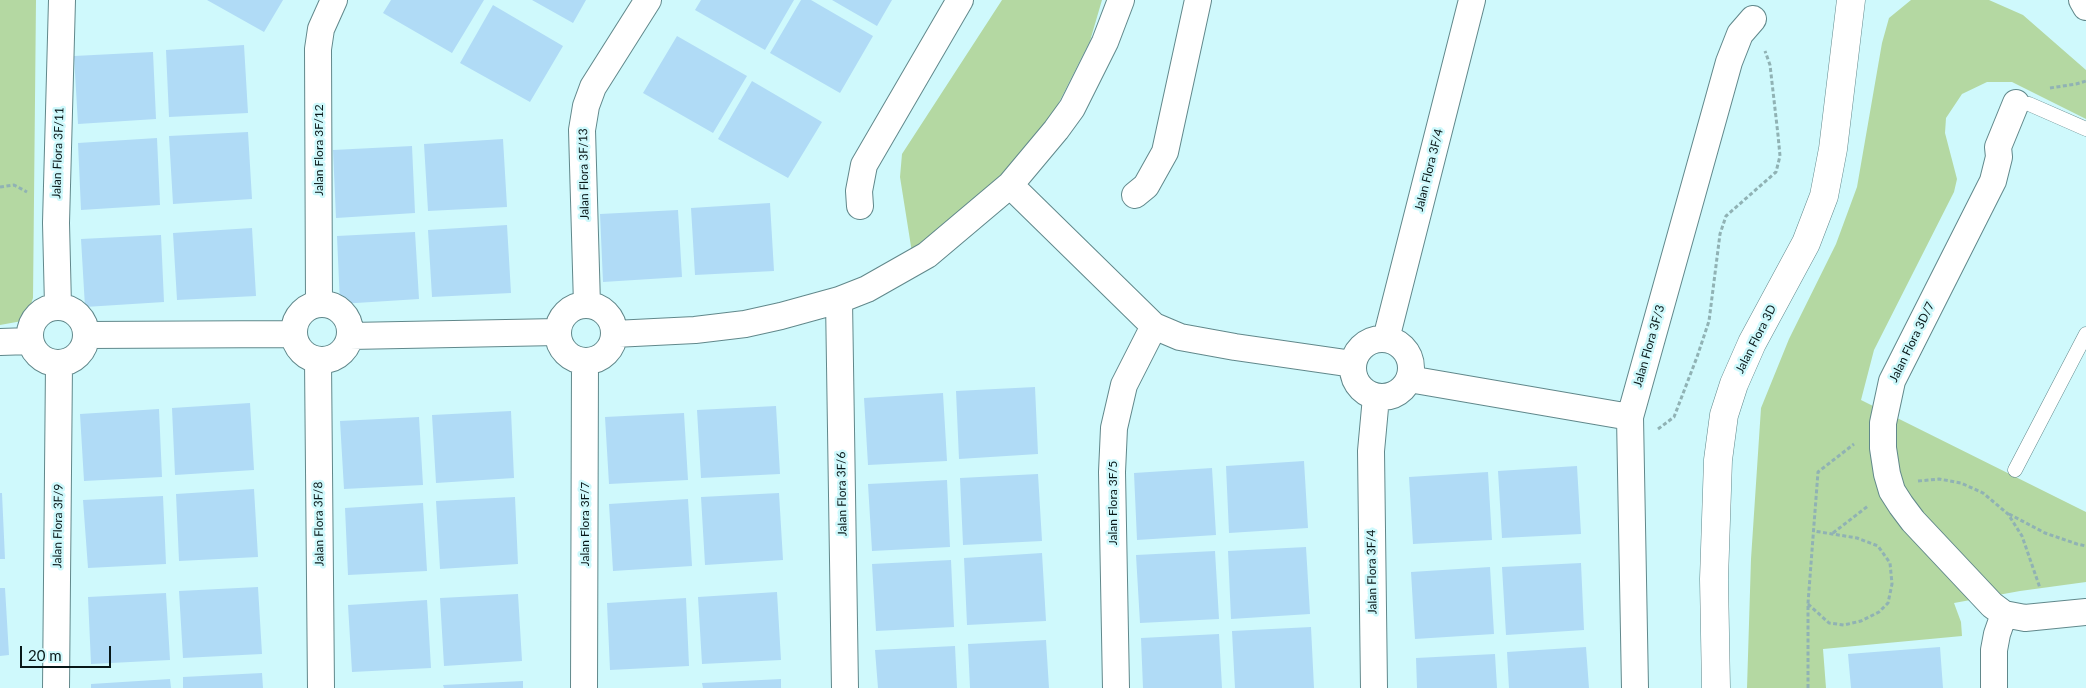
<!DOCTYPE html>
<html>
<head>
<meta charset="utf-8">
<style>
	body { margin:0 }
	#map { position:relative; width:2086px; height:688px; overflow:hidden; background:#cff9fc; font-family:Lato,sans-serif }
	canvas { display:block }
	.scale { position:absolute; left:20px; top:646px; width:91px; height:22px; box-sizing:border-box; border:2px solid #081718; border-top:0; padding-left:6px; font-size:15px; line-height:18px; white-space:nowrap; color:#081718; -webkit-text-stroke:4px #cff9fc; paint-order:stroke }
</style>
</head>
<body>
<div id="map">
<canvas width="2086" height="688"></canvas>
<div class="scale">20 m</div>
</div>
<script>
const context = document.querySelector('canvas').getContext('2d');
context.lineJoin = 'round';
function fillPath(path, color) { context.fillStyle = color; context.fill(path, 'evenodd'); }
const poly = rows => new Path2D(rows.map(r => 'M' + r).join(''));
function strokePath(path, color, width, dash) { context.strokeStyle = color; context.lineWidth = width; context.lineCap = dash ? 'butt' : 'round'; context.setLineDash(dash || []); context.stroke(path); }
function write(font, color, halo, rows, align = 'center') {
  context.font = font + ' Lato,sans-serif'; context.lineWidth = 5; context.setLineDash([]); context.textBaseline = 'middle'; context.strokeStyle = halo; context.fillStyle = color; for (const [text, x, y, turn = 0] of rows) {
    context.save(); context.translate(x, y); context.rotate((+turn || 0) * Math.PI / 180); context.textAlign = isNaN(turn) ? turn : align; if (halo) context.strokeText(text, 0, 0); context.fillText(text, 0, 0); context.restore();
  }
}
fillPath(poly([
	[0,0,36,0,33,298,29,310,22,321,0,325],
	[1002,0,1102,0,1090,41,1044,132,986,195,913,259,900,177,902,154],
	[1911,0,1989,0,2023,15,2086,70,2086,119,2012,82,1987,82,1962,94,1946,118,1945,133,1957,179,1954,192,1874,350,1861,400,2086,512,2086,582,2020,591,1954,603,1961,622,1962,636,1823,649,1826,688,1747,688,1751,559,1761,408,1789,339,1836,244,1857,187,1882,43,1889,18]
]), '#b4d8a2');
fillPath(poly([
	[207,0,283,0,264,32],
	[391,0,484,0,452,53,383,13],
	[532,0,586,0,573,23],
	[701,0,794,0,765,50,695,10],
	[801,0,811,0,873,36,840,93,770,53],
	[832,0,892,0,877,26],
	[493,5,563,46,530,102,460,63],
	[677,36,747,76,713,133,643,93],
	[244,45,248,113,169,117,166,50],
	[153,52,156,119,78,124,74,56],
	[752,81,822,122,788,178,718,139],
	[248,132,252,199,173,204,169,136],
	[157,138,160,205,81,210,78,143],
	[503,139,507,207,428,211,424,144],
	[412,146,415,213,336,218,333,150],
	[770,203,774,271,695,275,691,208],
	[678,210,682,277,603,282,600,214],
	[507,225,511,293,432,297,428,230],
	[252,228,256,296,177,300,173,233],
	[415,232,419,299,340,304,337,236],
	[161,235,164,302,85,307,81,239],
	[1035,387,1038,454,959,459,956,391],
	[943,393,947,461,868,465,864,398],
	[250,403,254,470,175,475,172,408],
	[776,406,780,474,701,478,697,410],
	[159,409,162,477,84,481,80,414],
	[511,411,514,478,436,483,432,415],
	[684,413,688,480,609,484,605,417],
	[419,417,423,485,344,489,340,421],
	[1304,461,1308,528,1229,533,1226,466],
	[1577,466,1581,534,1502,538,1498,471],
	[1212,468,1216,535,1137,540,1134,473],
	[1488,472,1492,540,1413,544,1409,477],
	[1038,474,1042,541,963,545,960,478],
	[947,480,950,547,872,551,868,484],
	[254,489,258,557,179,561,176,494],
	[0,493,2,493,5,559,0,559],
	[779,493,783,560,705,565,701,497],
	[163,496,166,564,88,568,83,500],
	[515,497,518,564,440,569,436,501],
	[688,499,692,566,613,571,609,504],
	[423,503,427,571,348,575,345,508],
	[1306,547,1310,614,1231,619,1228,551],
	[1215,551,1219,619,1140,623,1136,555],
	[1042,553,1046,621,967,625,964,558],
	[951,560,954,627,876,631,872,564],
	[1581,563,1584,630,1506,635,1502,567],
	[1490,567,1494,634,1415,639,1411,572],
	[258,587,262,654,183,658,179,591],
	[0,588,5,588,9,655,0,656],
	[777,592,781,660,702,664,698,597],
	[166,593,170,660,91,664,88,597],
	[518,594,522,661,444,666,440,598],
	[686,598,689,666,610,670,607,603],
	[427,600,431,668,352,672,348,605],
	[1311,627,1314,688,1235,688,1232,631],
	[1219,634,1222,688,1143,688,1141,638],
	[1046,640,1049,688,970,688,968,644],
	[955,646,957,688,878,688,875,650],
	[1586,647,1589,688,1509,688,1507,652],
	[1940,647,1943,688,1851,688,1848,654],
	[1495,654,1497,688,1417,688,1416,658],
	[262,673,263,688,183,688,183,677],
	[170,679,171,688,91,688,91,684],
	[781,679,781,688,703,688,702,683],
	[523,681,523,688,444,688,443,685]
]), '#b0dbf6');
const lane = poly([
	[2016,103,2029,104,2086,129],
	[2015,470,2086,334]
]);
const street = poly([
	[2082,0,2086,7],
	[2016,103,1998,147,1999,157,1993,181,1892,381,1883,423,1883,448,1887,474,1892,491,1901,505,1913,521,1992,605,2004,614,2025,618,2086,612],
	[1010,185,1154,326,1180,337,1235,347,1353,364],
	[1135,195,1146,186,1165,152,1198,0],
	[860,206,859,191,864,165,960,0],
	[839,300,845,688],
	'294 332a28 28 0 1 1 56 0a28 28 0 1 1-56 0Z',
	[319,304,318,49,321,29,334,0],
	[587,305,582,130,586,106,593,87,648,0],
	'558 333a28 28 0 1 1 56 0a28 28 0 1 1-56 0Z',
	[58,306,56,223,62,0],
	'30 335a28 28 0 1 1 56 0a28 28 0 1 1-56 0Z',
	[614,334,695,330,745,324,781,316,839,300,867,289,927,255,1010,185,1056,130,1072,108,1105,42,1121,0],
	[87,335,293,334],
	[350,336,558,332],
	[1386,339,1472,0],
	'1353 368a29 29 0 1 1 58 0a29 29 0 1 1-58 0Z',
	[0,342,30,341],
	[318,361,321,688],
	[1409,379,1630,417],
	[56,688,59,364],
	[584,688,585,361],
	[1116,688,1112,472,1114,428,1124,385,1154,326],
	[1374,688,1371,451,1376,397],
	[1635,688,1630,417,1729,62,1740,34,1753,19],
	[1994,688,1994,650,1997,634,2004,614]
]);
const secondary = poly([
	[1716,688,1714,579,1718,460,1724,415,1734,384,1752,343,1806,243,1824,196,1833,149,1851,0]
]);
strokePath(lane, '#61888b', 15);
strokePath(street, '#61888b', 28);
strokePath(secondary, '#61888b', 29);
strokePath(poly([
	[2050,88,2076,84,2086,81],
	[0,187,14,185,27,192],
	[1658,429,1674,417,1697,357,1709,321,1720,234,1726,216,1776,172,1780,156,1778,135,1770,65,1765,51],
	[1918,481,1939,479,1961,483,1983,493,2008,514,2022,536,2040,588],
	[2009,514,2045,533,2077,544,2086,546],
	[1833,533,1868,506],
	[1808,604,1829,623,1844,625,1861,621,1879,612,1888,603,1892,584,1890,563,1878,546,1857,538,1814,531],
	[1808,688,1808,603,1818,472,1854,444]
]), '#90b2b4', 3, [4, 2.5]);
strokePath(lane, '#fff', 14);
strokePath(street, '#fff', 26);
strokePath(secondary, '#fff', 28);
write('12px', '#081718', '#cff9fc', [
	["Jalan Flora 3F/12",319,150,-90],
	["Jalan Flora 3F/11",58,153,-88],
	["Jalan Flora 3F/4",1429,170,-76],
	["Jalan Flora 3F/13",584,174,-91],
	["Jalan Flora 3D",1756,339,-63],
	["Jalan Flora 3D/7",1912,342,-64],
	["Jalan Flora 3F/3",1649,346,-74],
	["Jalan Flora 3F/6",842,494,-91],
	["Jalan Flora 3F/5",1113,503,-90],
	["Jalan Flora 3F/8",319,524,-91],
	["Jalan Flora 3F/7",585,524,-90],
	["Jalan Flora 3F/9",58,526,-89],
	["Jalan Flora 3F/4",1372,572,-91]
]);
</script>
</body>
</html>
